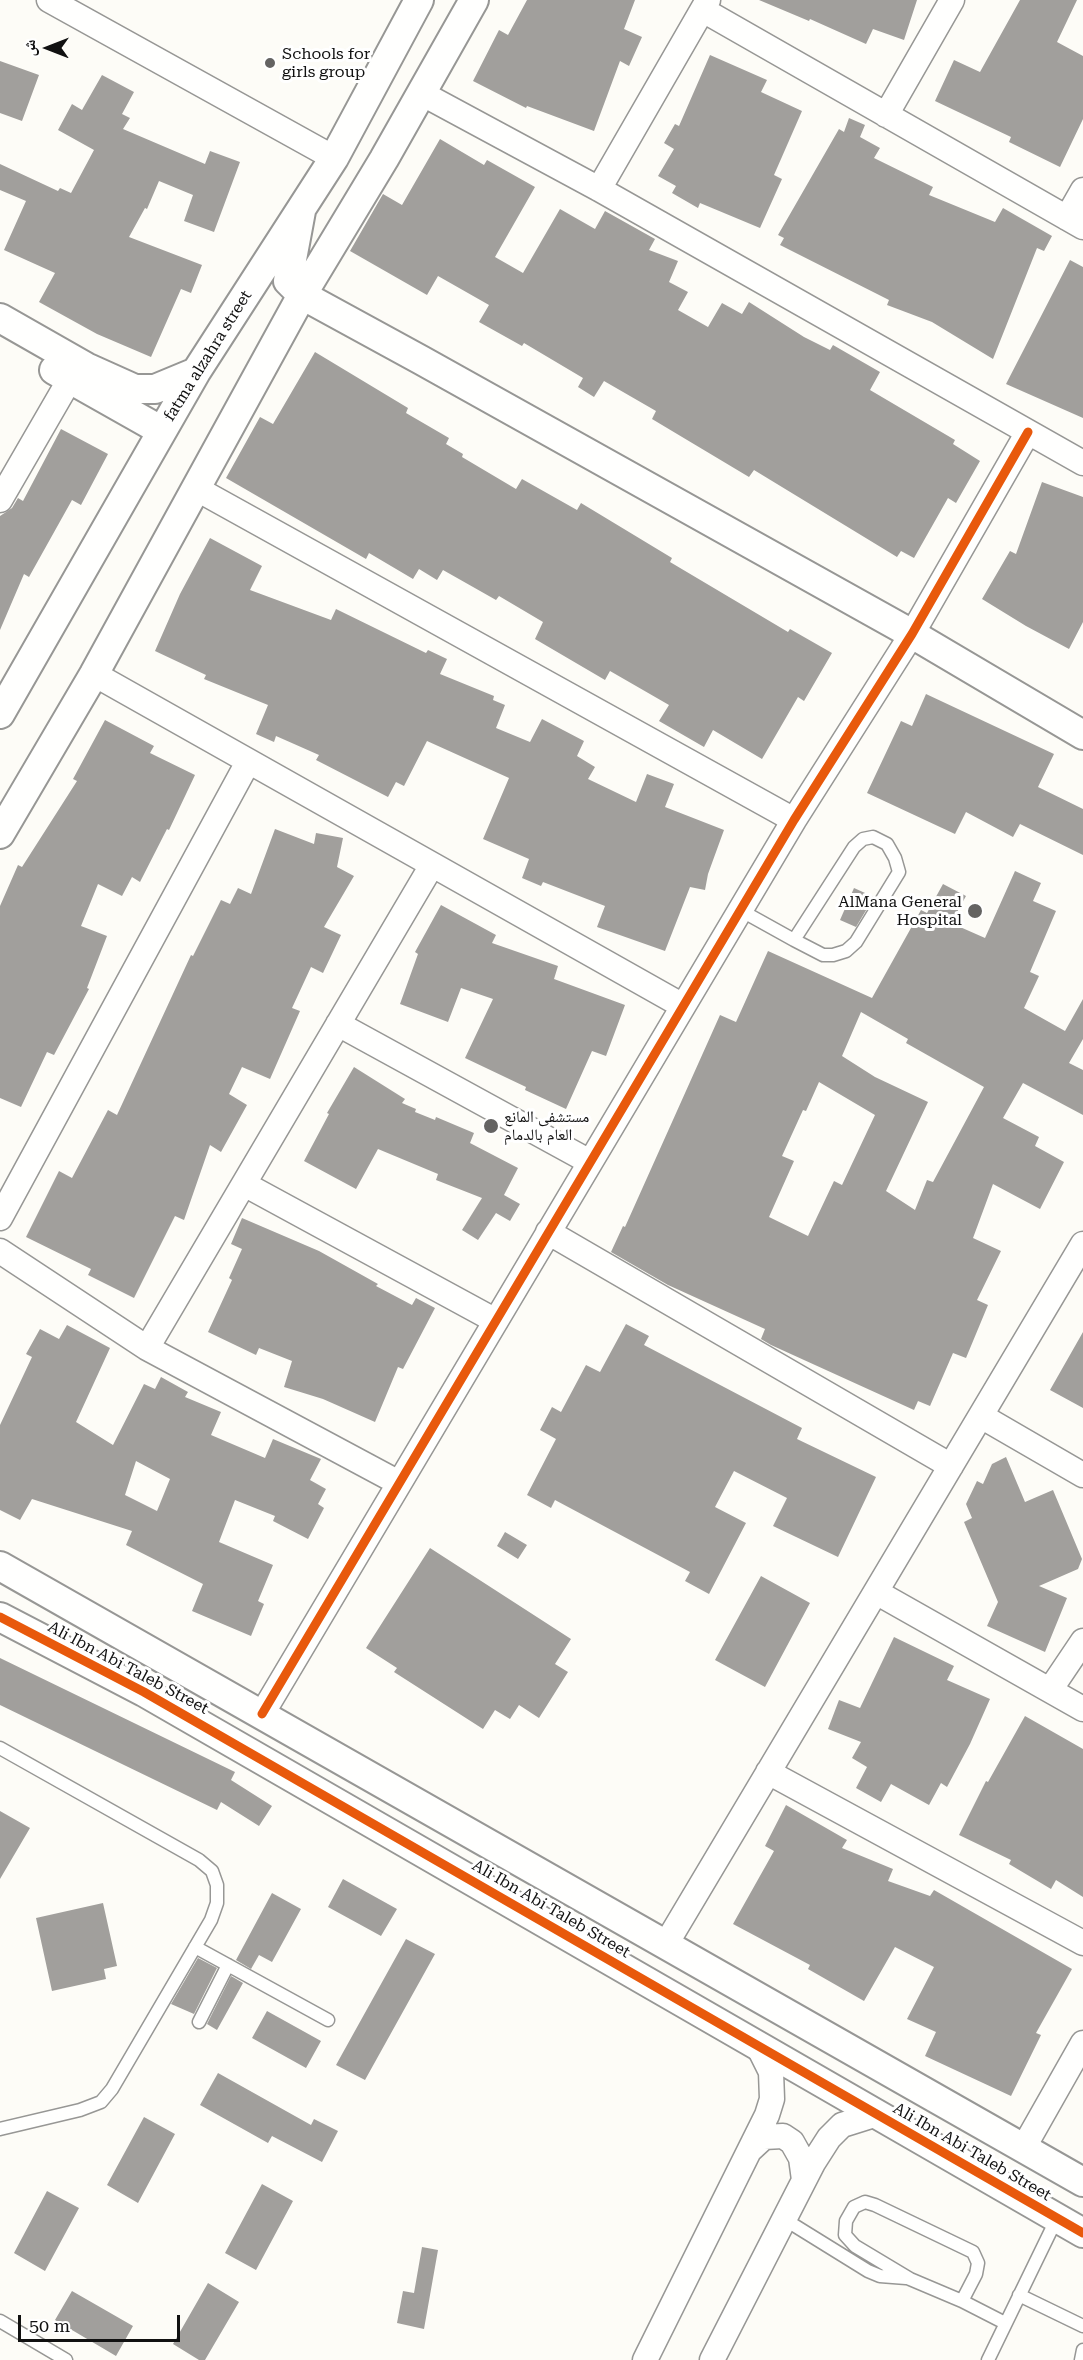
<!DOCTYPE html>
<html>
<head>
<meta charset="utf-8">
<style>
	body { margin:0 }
	#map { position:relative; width:1083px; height:2360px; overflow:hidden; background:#fdfcf7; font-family:"Roboto Serif","Noto Naskh Arabic",serif }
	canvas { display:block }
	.north { position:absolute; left:18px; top:18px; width:60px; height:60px; -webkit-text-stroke:4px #fff; paint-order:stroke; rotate:270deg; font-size:16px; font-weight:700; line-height:24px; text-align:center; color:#111 }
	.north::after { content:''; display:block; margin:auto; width:21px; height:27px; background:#111; clip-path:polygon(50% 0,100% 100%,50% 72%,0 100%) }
	.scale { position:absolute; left:18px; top:2315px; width:162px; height:27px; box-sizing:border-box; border:3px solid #111; border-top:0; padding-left:8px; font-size:18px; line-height:21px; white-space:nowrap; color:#111; -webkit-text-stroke:4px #fff; paint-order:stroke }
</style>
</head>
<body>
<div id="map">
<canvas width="1083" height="2360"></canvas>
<div class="north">ش</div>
<div class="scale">50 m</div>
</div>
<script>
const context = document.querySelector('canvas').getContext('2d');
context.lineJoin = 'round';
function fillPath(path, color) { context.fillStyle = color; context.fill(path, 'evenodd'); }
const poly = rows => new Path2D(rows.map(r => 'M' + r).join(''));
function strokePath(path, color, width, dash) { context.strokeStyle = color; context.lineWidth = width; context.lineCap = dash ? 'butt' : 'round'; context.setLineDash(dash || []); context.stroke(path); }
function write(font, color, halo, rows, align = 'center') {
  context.font = font + ' "Roboto Serif","Noto Naskh Arabic",serif'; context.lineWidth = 6; context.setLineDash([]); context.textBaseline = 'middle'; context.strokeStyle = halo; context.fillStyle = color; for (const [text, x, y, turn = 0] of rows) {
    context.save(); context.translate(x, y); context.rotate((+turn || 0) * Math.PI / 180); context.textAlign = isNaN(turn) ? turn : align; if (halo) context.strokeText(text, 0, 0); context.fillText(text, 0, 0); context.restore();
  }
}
fillPath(poly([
	[527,0,635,0,624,29,642,37,629,66,620,61,594,131,527,106,526,108,473,81,499,30,508,35],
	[759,0,917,0,904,40,873,29,866,44,810,19,809,21],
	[1020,0,1077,0,1057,42,1083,56,1083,119,1060,167,1009,142,1011,137,935,101,954,60,980,72],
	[710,55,767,80,761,92,802,111,774,175,782,179,760,228,700,203,698,208,672,193,676,186,658,176,674,149,664,143,675,124,679,126],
	[0,61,39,75,22,121,0,113],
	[102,75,134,92,122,114,130,118,123,129,205,164,210,151,240,162,214,232,184,221,193,195,159,181,147,209,145,208,129,237,202,265,191,293,181,289,151,357,97,334,39,302,55,273,4,250,26,201,0,190,0,164,58,191,60,188,71,193,94,150,58,130,72,104,82,110],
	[849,118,865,125,860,137,880,148,874,158,933,187,929,195,995,222,1003,208,1052,236,1044,251,1037,248,993,359,932,322,887,305,889,300,780,245,784,238,778,235,839,129,844,132],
	[440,139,484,165,487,160,535,187,495,257,523,273,560,209,595,229,605,211,655,239,649,250,678,261,669,282,688,292,678,310,708,327,722,303,742,314,749,302,804,337,830,350,833,345,880,372,870,390,955,440,953,444,980,461,956,503,948,498,914,558,901,551,897,557,754,470,749,477,652,419,656,411,604,381,594,397,578,387,583,378,524,343,522,346,479,322,489,305,438,276,427,295,350,251,383,194,402,205],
	[1070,260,1083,267,1083,418,1006,384],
	[315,352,408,408,406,413,449,438,446,444,463,454,462,457,516,489,522,479,577,510,581,503,672,558,670,562,788,632,790,629,832,653,804,701,798,697,762,759,713,730,704,747,659,721,669,705,610,671,605,680,535,639,543,622,499,596,496,600,443,570,437,580,419,569,413,579,369,553,366,559,226,478,260,417,273,424],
	[61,429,108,454,81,505,72,500,29,577,24,574,0,630,0,516,12,508,18,498,23,501],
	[1042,482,1083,497,1083,622,1069,649,1026,626,982,599,1010,551,1016,554],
	[210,538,262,566,250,590,331,620,336,609,426,653,428,650,447,659,440,674,494,696,493,700,505,705,496,728,530,742,542,719,584,741,577,756,595,767,588,779,636,802,647,774,674,784,665,807,724,830,708,874,705,890,690,887,665,951,597,927,605,906,543,882,541,886,522,878,529,859,483,839,509,778,427,741,404,786,396,782,388,797,316,760,319,755,276,736,274,742,256,734,268,705,204,679,206,675,155,651,180,594],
	[926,694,1054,754,1038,787,1083,809,1083,855,1020,824,1013,837,966,812,955,834,867,793,901,721,912,726],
	[105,720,154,746,150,753,195,775,169,830,167,829,140,882,132,877,122,896,98,884,81,926,107,936,87,988,89,989,54,1055,47,1052,21,1107,0,1098,0,906,18,865,22,867,77,781,73,779],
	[275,829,314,844,316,833,343,838,337,867,354,876,324,927,341,935,323,973,311,967,292,1008,300,1011,270,1079,242,1067,229,1094,247,1105,221,1152,210,1145,184,1220,175,1216,134,1298,88,1275,91,1269,26,1237,59,1171,72,1178,108,1110,117,1115,191,955,193,956,221,900,230,904,238,888,251,894],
	[1015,871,1041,883,1033,901,1056,911,1030,972,1039,976,1024,1008,1065,1031,1083,999,1083,1039,1069,1063,1083,1070,1083,1115,1023,1083,1003,1118,1039,1137,1035,1146,1064,1162,1040,1209,993,1184,973,1238,1001,1251,977,1300,988,1305,966,1358,953,1353,930,1406,918,1401,914,1410,771,1345,761,1339,765,1329,668,1285,611,1252,623,1226,625,1227,720,1015,736,1022,768,951,872,998,921,910,927,913,943,884,966,896,951,923,985,938],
	[861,1012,908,1039,906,1043,984,1087,933,1182,927,1180,915,1210,886,1191,928,1102,875,1077,842,1056],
	[819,1082,875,1115,842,1185,834,1181,808,1236,769,1217,794,1161,782,1156,803,1110,806,1111],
	[854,888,874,897,856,927,840,920],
	[441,905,496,935,492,943,558,966,554,979,625,1005,606,1056,592,1051,566,1109,525,1090,526,1087,465,1058,493,999,461,988,448,1022,400,1004,418,954,415,952],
	[354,1067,405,1099,402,1103,416,1109,415,1112,435,1120,436,1117,474,1133,470,1143,518,1168,504,1195,520,1204,510,1221,496,1213,478,1240,462,1230,482,1198,436,1180,438,1174,378,1149,356,1189,304,1161,329,1114,327,1113],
	[242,1218,319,1251,378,1284,376,1286,412,1305,416,1298,435,1308,403,1369,398,1367,375,1422,323,1399,284,1387,292,1361,259,1348,256,1355,208,1332,232,1280,229,1278,242,1249,231,1244],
	[626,1324,649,1336,644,1345,802,1428,797,1439,876,1477,838,1557,773,1526,787,1498,734,1471,715,1507,746,1523,709,1594,685,1581,690,1572,555,1500,551,1508,527,1495,556,1439,540,1430,552,1407,561,1412,586,1365,600,1372],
	[67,1325,110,1348,76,1422,113,1445,144,1384,155,1389,161,1377,188,1392,185,1397,221,1412,211,1435,265,1458,273,1439,321,1459,310,1480,326,1489,318,1504,324,1508,308,1539,273,1521,275,1516,235,1500,219,1542,273,1565,258,1601,264,1604,251,1636,192,1611,203,1584,126,1545,132,1531,32,1499,20,1520,0,1510,0,1425,32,1357,26,1354,40,1329,59,1339],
	[136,1461,170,1479,157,1511,125,1495],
	[1083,1332,1083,1408,1050,1390],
	[1006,1457,1025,1502,1053,1490,1082,1559,1078,1569,1039,1586,1067,1598,1045,1652,987,1626,998,1602,964,1522,972,1518,966,1504,977,1481,983,1484,992,1464],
	[505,1532,527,1545,518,1559,497,1546],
	[430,1548,571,1639,555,1664,568,1672,539,1718,519,1705,510,1719,495,1710,483,1729,394,1672,397,1668,366,1648],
	[761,1576,810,1603,765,1687,715,1660],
	[894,1637,954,1666,947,1680,990,1699,970,1744,947,1787,941,1783,929,1805,891,1784,881,1802,856,1788,867,1767,852,1758,861,1742,828,1729,839,1700,860,1708],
	[0,1658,235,1772,231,1780,272,1806,259,1826,221,1802,217,1810,0,1705],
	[1025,1716,1083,1749,1083,1897,1056,1880,1051,1889,1009,1864,1011,1860,959,1835,986,1781,988,1782],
	[786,1805,847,1840,842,1848,893,1869,888,1881,930,1896,934,1890,1072,1969,1036,2033,1041,2035,1011,2096,925,2056,936,2032,907,2019,934,1967,895,1947,864,2001,808,1969,810,1965,733,1924,774,1851,765,1846],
	[0,1811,30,1828,0,1879],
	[343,1879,397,1909,381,1936,328,1907],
	[272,1893,301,1909,272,1962,259,1955,251,1969,236,1960],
	[103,1903,117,1966,104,1969,106,1979,52,1991,36,1918],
	[406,1939,435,1954,365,2080,336,2065],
	[198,1958,217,1968,194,2014,171,2004],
	[231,1976,243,1983,217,2030,207,2024],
	[267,2011,321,2041,306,2068,252,2038],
	[218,2073,311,2125,314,2119,338,2131,322,2162,272,2136,268,2143,200,2105],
	[144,2117,175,2134,138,2203,107,2185],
	[262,2184,293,2201,256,2270,225,2253],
	[47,2191,79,2208,45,2271,14,2253],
	[422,2247,438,2250,424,2329,397,2323,403,2291,414,2293],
	[208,2283,239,2302,205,2360,199,2360,173,2344],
	[72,2291,133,2326,116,2356,55,2320]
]), '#a19f9c');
const service = poly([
	[740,910,794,940,823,955,833,955,846,951,856,942,899,872,895,858,887,844,873,837,863,839,854,847,794,940],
	[0,1748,199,1860,212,1871,217,1885,217,1903,211,1920,112,2089,101,2102,80,2110,0,2129],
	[195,1947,328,2020],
	[199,2022,228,1965],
	[784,2219,868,2271,880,2276,906,2278],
	[1019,2295,1083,2326],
	[962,2301,976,2274,978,2263,973,2252,875,2205,865,2202,854,2207,846,2221,845,2235,855,2246,910,2279,962,2301,1005,2323],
	[0,2321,66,2360],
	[988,2360,1057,2218],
	[1081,2360,1083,2350]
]);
const minor = poly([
	[49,0,334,158],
	[703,10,1083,227],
	[421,93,599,189,1083,463],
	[886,115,952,0],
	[599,189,708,0],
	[1067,218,1083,190],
	[197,489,794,820],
	[0,500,70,379],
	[94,674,683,1006],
	[338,1024,590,1162],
	[244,1184,496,1321],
	[0,1218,248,762],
	[548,1232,951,1466],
	[0,1251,147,1348,399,1483],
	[147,1348,432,865],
	[981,1416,1083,1475],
	[876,1592,1083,1709],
	[1050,1690,1083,1641],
	[262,1714,794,820,912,634,1028,432],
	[768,1772,1083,1943],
	[666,1944,1083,1244],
	[1024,2147,1083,2043],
	[750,2150,764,2137,783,2136,792,2142,801,2158,804,2180],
	[645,2360,767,2115,772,2099,771,2072,758,2046],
	[712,2360,813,2163,829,2138,842,2125,877,2114]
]);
const tertiary = poly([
	[301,211,288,281,302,295,421,360,912,634,1083,735],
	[0,318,86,367,135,389,155,389,196,372],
	[54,370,162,431],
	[0,714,196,372,334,158,419,0],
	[0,834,94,674,302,295,384,159,474,0],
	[0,1566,1083,2182],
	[0,1617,144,1692,1083,2233]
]);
strokePath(service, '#979795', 15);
strokePath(minor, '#979795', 27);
strokePath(tertiary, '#979795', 32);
strokePath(service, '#fffffe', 12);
strokePath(minor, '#fffffe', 24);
strokePath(tertiary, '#fffffe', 28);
strokePath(poly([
	[0,1617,144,1692,1083,2233],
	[262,1714,794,820,912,634,1028,432]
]), '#e8590c', 9);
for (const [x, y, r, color] of [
	[270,63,6,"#646362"],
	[975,911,8,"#646362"],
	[491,1126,8,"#646362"]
]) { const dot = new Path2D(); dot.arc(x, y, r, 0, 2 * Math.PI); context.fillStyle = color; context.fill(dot); strokePath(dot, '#fff', 2); }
write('16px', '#111', '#fff', [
	["Schools for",282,54],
	["girls group",282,72],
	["AlMana General",962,902,"right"],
	["Hospital",962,920,"right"],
	["مستشفى المانع",504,1117],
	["العام بالدمام",504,1135]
], 'left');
write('16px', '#111', '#fff', [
	["fatma alzahra street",208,356,-58],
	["Ali Ibn Abi Taleb Street",128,1668,28],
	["Ali Ibn Abi Taleb Street",551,1909,30],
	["Ali Ibn Abi Taleb Street",972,2152,30]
]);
</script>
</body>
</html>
